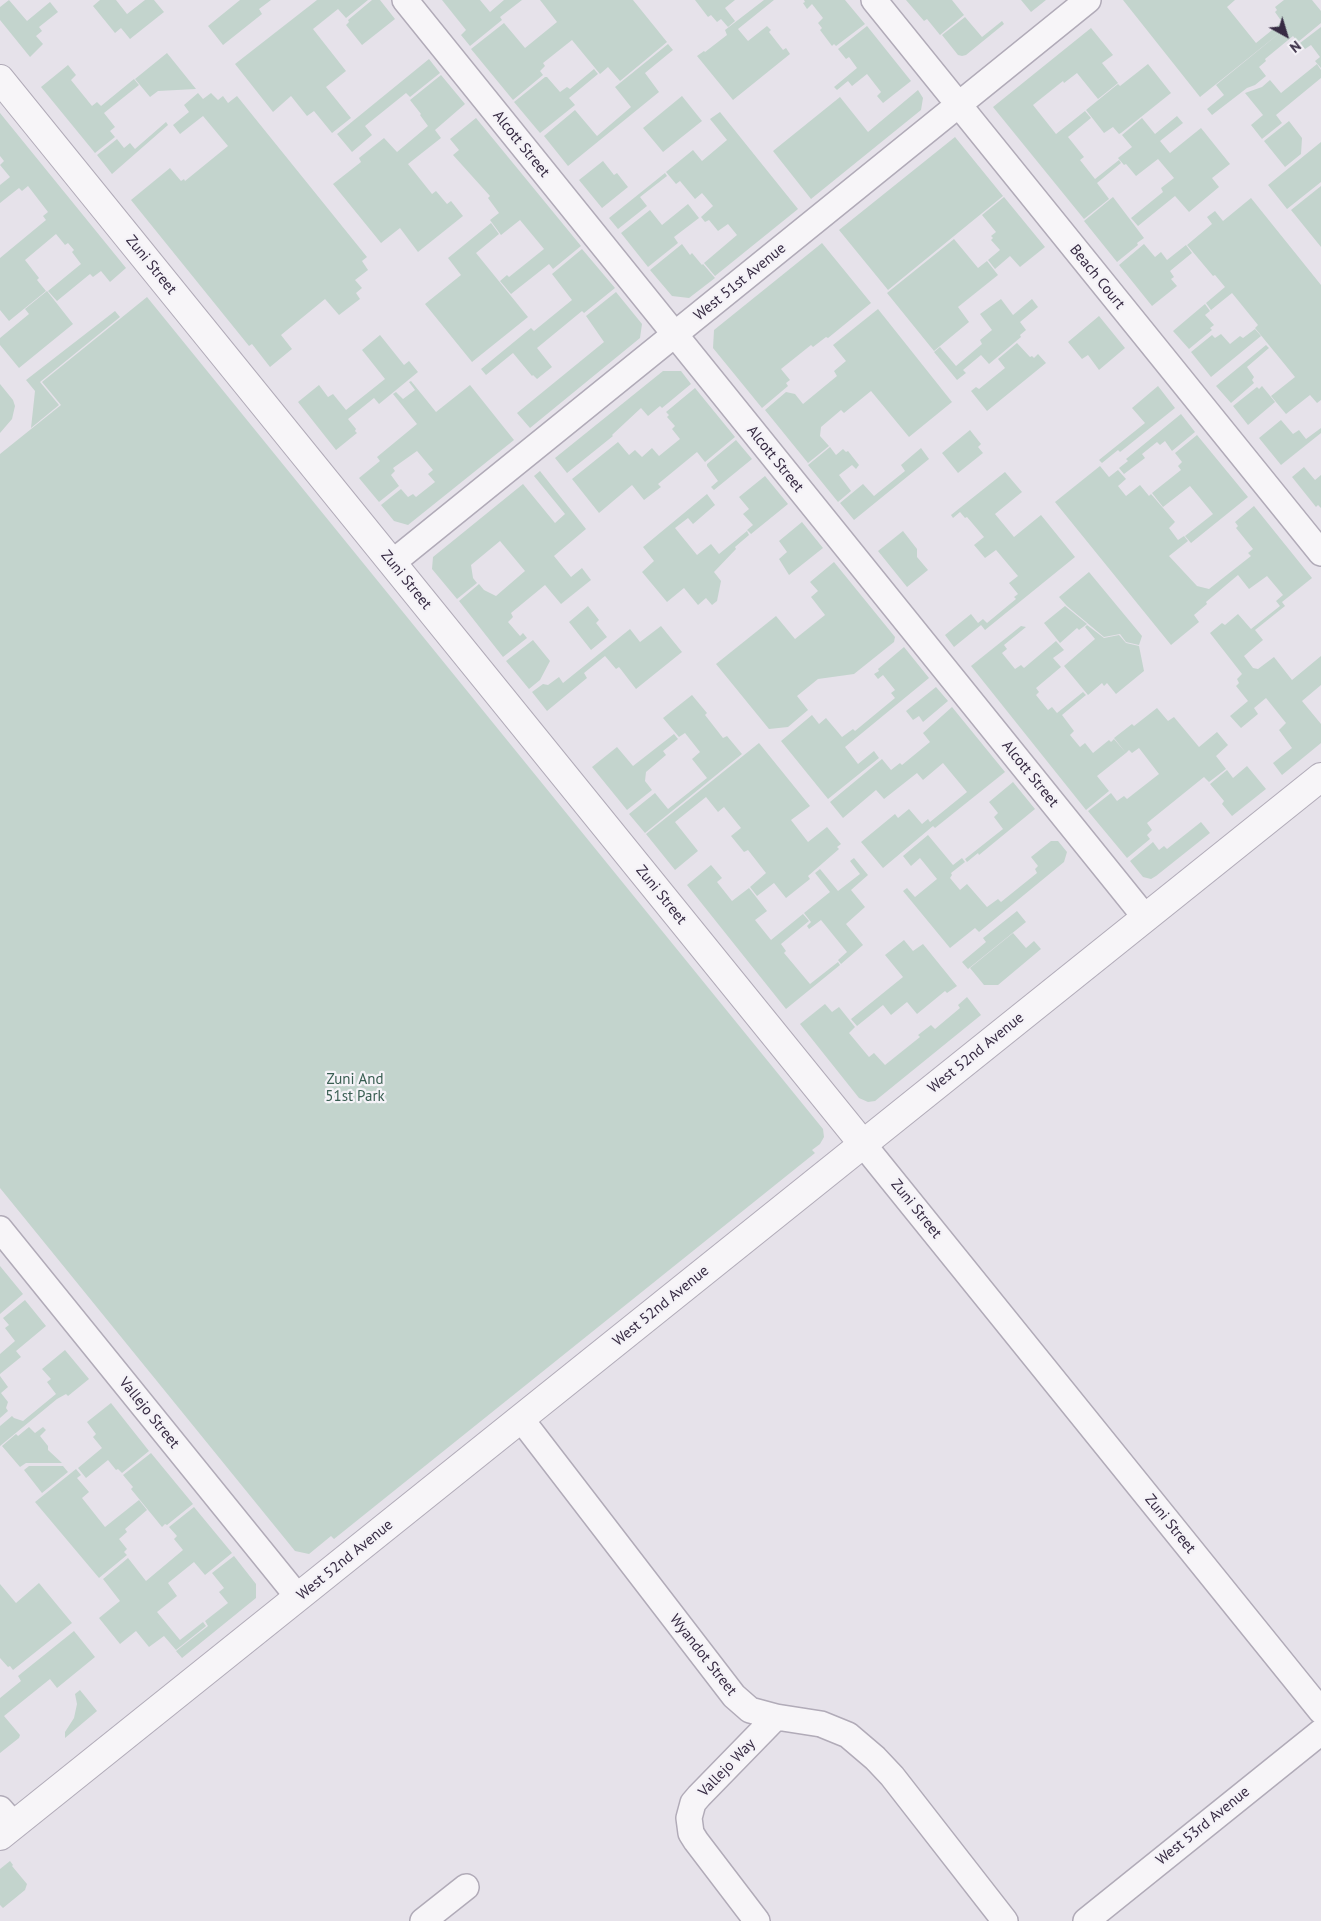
<!DOCTYPE html>
<html>
<head>
<meta charset="utf-8">
<style>
	body { margin:0 }
	#map { position:relative; width:1321px; height:1921px; overflow:hidden; background:#e6e2ea; font-family:"PT Sans",sans-serif }
	canvas { display:block }
	.north { position:absolute; left:1261px; top:10px; width:50px; height:50px; -webkit-text-stroke:4px #f4f2f7; paint-order:stroke; rotate:141deg; font-size:14px; font-weight:700; line-height:20px; text-align:center; color:#362a42 }
	.north::after { content:''; display:block; margin:auto; width:18px; height:22px; background:#362a42; clip-path:polygon(50% 0,100% 100%,50% 72%,0 100%) }
</style>
</head>
<body>
<div id="map">
<canvas width="1321" height="1921"></canvas>
<div class="north">N</div>
</div>
<script>
const context = document.querySelector('canvas').getContext('2d');
context.lineJoin = 'round';
function fillPath(path, color) { context.fillStyle = color; context.fill(path, 'evenodd'); }
const poly = rows => new Path2D(rows.map(r => 'M' + r).join(''));
function strokePath(path, color, width, dash) { context.strokeStyle = color; context.lineWidth = width; context.lineCap = dash ? 'butt' : 'round'; context.setLineDash(dash || []); context.stroke(path); }
function write(font, color, halo, rows, align = 'center') {
  context.font = font + ' "PT Sans",sans-serif'; context.lineWidth = 4.5; context.setLineDash([]); context.textBaseline = 'middle'; context.strokeStyle = halo; context.fillStyle = color; for (const [text, x, y, turn = 0] of rows) {
    context.save(); context.translate(x, y); context.rotate((+turn || 0) * Math.PI / 180); context.textAlign = isNaN(turn) ? turn : align; if (halo) context.strokeText(text, 0, 0); context.fillText(text, 0, 0); context.restore();
  }
}
fillPath(poly([
	[9,0,27,21,50,2,58,12,39,27,42,31,36,36,43,44,30,57,0,20,0,7],
	[100,0,116,0,127,14,145,0,154,0,164,12,130,39,121,28,115,33,93,6],
	[240,0,271,0,259,9,262,14,223,45,208,26],
	[317,0,368,0,346,18,338,9,313,29,346,71,326,87,351,118,332,133,314,111,307,116,291,96,273,112,235,64],
	[372,0,380,0,395,19,362,45,346,25,349,22,348,20],
	[442,0,480,0,490,12,504,0,522,0,500,17,502,20,470,46,461,35,466,30],
	[540,0,633,0,667,42,620,81,608,67,600,74,572,40,543,63,545,66,540,71,543,75,513,100,471,49,504,23,525,48,557,22],
	[695,0,735,0,725,8,735,21,728,27,721,19,717,22,711,15,708,17],
	[764,0,774,0,738,29,748,41,767,26,771,30,769,32,783,50,786,48,790,54,733,100,697,56,704,51,705,52,727,35,725,30],
	[804,0,845,0,865,24,836,46,834,44,832,46,820,30,822,28,818,23,823,18,812,4,807,9,803,3,805,2],
	[906,0,952,0,964,15,940,35,927,19,924,21],
	[1021,0,1046,0,1031,12],
	[1123,0,1235,0,1227,7,1256,43,1282,22,1275,12,1277,10,1275,7,1284,0,1312,0,1321,11,1321,23,1298,42,1293,36,1265,59,1266,61,1259,67,1266,76,1255,85,1247,88,1212,115,1207,109,1224,95,1216,85,1287,27,1200,97],
	[965,17,982,37,1002,21,1004,24,966,55,962,56,958,55,942,35],
	[867,26,911,81,883,103,877,96,881,92,867,74,852,86,848,81,837,90,834,87,857,68,849,57,846,59,838,49],
	[1321,27,1321,68,1315,61,1320,57,1311,45,1305,49,1300,43],
	[1091,28,1113,55,1102,63,1118,83,1098,99,1077,73,1064,83,1063,81,1033,105,1056,134,1085,111,1091,118,1068,137,1084,157,1080,160,1095,179,1119,160,1121,163,1097,183,1109,199,1084,219,993,107],
	[668,44,673,50,645,73,659,92,568,166,544,136,575,110,597,136,631,107,615,87],
	[167,53,196,89,158,91,150,97,135,79],
	[429,59,440,73,410,97,406,93,365,126,372,135,352,152,337,134],
	[1148,64,1171,93,1121,133,1119,134,1113,127,1104,133,1086,110,1118,84,1120,86],
	[1317,64,1321,70,1321,78,1276,115,1282,123,1262,139,1251,125,1263,115,1245,93,1262,87,1270,80,1281,93],
	[68,65,76,75,71,80,92,106,97,102,101,106,134,79,139,85,104,113,115,127,110,131,115,137,95,153,41,87],
	[594,69,598,74,569,98,575,105,540,133,514,102,545,77,547,77,560,92,567,87,570,89],
	[441,75,465,104,435,130,441,138,408,164,432,194,436,191,447,204,451,201,463,216,418,252,400,228,381,243,333,184,361,162,359,158,384,138,397,152,428,126,420,115,421,114,410,100],
	[918,90,923,98,921,110,811,199,773,151,840,97,868,132],
	[198,93,203,99,211,93,218,100,223,96,228,103,237,96,367,257,362,261,368,270,355,280,362,288,356,293,360,299,339,315,325,299,281,335,292,349,270,367,252,344,249,346,131,200,170,168,181,181,184,179,185,181,228,146,203,116,180,134,173,125,189,112,184,105],
	[682,96,702,121,663,152,643,128],
	[720,112,798,209,715,276,704,263,737,235,728,224,718,231,709,220,705,222,701,217,713,206,702,193,695,199,680,181,676,184,666,172,693,150,702,161,727,140,710,119],
	[0,113,126,268,110,282,101,271,93,277,90,274,57,301,48,291,81,264,72,252,74,250,68,243,65,245,56,234,25,260,39,278,37,280,46,291,9,321,0,310,0,258,46,220,43,216,48,212,28,186,22,191,19,188,0,203,0,185,10,177,0,165,4,161,0,156],
	[1177,116,1183,123,1160,141,1170,153,1201,128,1230,164,1212,178,1219,187,1189,212,1175,196,1138,226,1131,218,1163,192,1161,188,1174,178,1158,159,1136,176,1126,164,1124,165,1118,158,1132,147,1122,135,1142,118,1155,134],
	[476,118,581,246,553,269,549,264,511,294,500,281,507,275,509,277,544,249,520,220,501,235,490,220,499,213,488,198,490,196,453,155,459,150,450,139],
	[1289,121,1302,138,1301,154,1285,167,1264,141],
	[166,122,168,125,112,174,97,155,117,139,124,148,130,143,135,149],
	[955,137,1003,196,888,290,839,230],
	[1321,142,1321,182,1287,209,1268,185],
	[603,161,614,175,617,173,628,187,602,208,579,180],
	[665,173,667,176,640,197,647,206,618,229,609,218],
	[1321,186,1321,247,1291,210],
	[1004,197,1045,247,1020,267,1010,256,995,269,988,260,1000,250,991,240,993,238,991,236,996,232,982,215],
	[1113,197,1144,238,1137,243,1138,245,1117,262,1084,221],
	[1251,198,1321,285,1321,400,1317,403,1310,395,1286,414,1271,396,1295,377,1255,328,1258,325,1232,293,1211,310,1206,303,1225,287,1215,275,1213,276,1187,245,1212,224,1207,217,1215,211,1223,221],
	[688,204,699,218,674,237,678,243,648,267,621,233,650,210,662,225],
	[491,223,499,234,476,253,528,317,472,362,425,304,461,275,448,258],
	[954,239,978,268,987,261,998,275,958,307,969,322,934,351,887,293],
	[822,243,871,303,828,338,826,337,813,347,811,345,781,369,790,380,786,383,788,386,762,408,713,348,714,330],
	[682,244,690,255,692,253,702,265,703,264,715,278,689,298,672,296,650,270],
	[1144,244,1155,257,1161,252,1167,260,1186,245,1192,253,1170,271,1174,277,1171,279,1177,286,1152,306,1119,265],
	[582,249,615,288,584,313,582,311,537,348,552,367,537,379,533,375,532,376,513,353,486,375,481,369,531,328,534,331,572,300,552,274],
	[47,291,73,324,19,368,0,345,0,338,29,314,25,309],
	[616,292,642,324,640,338,530,428,517,413,604,342,586,316],
	[147,297,823,1129,824,1137,820,1144,812,1150,815,1153,334,1539,331,1536,309,1554,295,1551,0,1188,0,454,61,405,42,382],
	[1001,299,1013,315,1032,299,1038,307,1020,322,1026,330,1020,335,1021,337,989,364,981,355,963,370,966,373,957,380,934,352,940,347,956,366,982,344,980,340,992,330,980,314],
	[1205,304,1210,311,1205,315,1214,325,1210,328,1212,330,1189,349,1173,331],
	[878,309,952,402,909,437,871,391,844,413,841,410,821,427,820,436,829,446,808,463,765,410,786,392,795,394,803,404,837,376,834,371,846,361,833,345],
	[115,311,120,317,40,382,59,405,31,428,35,391,26,380],
	[1099,316,1125,348,1099,370,1088,355,1082,359,1068,342],
	[1255,329,1261,336,1211,377,1191,352,1212,335,1215,338,1221,334,1230,344,1240,336,1243,338],
	[380,335,404,365,409,361,418,372,379,404,374,398,348,419,356,429,355,431,357,433,336,450,298,402,319,385,328,397,333,394,346,410,385,379,362,350],
	[1017,343,1030,357,1032,356,1034,358,1038,354,1046,363,987,411,971,391,976,387,979,389,1005,368,998,359],
	[1266,345,1269,348,1247,367,1254,377,1252,380,1254,383,1231,403,1216,386],
	[663,371,681,371,691,384,662,408,660,406,648,416,641,408,612,435,613,436,567,473,555,458],
	[411,381,436,412,470,385,514,440,408,525,394,521,381,505,401,489,408,497,413,494,416,497,435,482,428,474,433,470,417,451,393,468,395,471,391,475,399,486,379,502,359,478,380,461,377,457,417,424,393,394,396,392,403,399,415,390,409,382],
	[0,384,13,400,15,406,12,419,0,433],
	[1158,386,1175,408,1120,452,1118,450,1102,463,1099,460,1145,423,1132,408],
	[1262,386,1275,402,1248,425,1233,406,1257,387,1259,389],
	[695,388,735,437,705,462,697,452,658,484,661,487,644,500,632,485,599,513,572,479,618,442,629,455,635,450,642,457,652,448,659,456,680,439,672,429,675,426,667,417,669,415,666,412],
	[1181,414,1195,432,1172,451,1165,441,1160,445,1157,442,1142,454,1145,458,1124,474,1119,468,1128,461,1126,459],
	[1281,420,1293,434,1299,430,1306,439,1321,428,1321,433,1281,465,1259,438],
	[970,430,981,444,978,447,983,453,958,473,942,453],
	[1197,435,1248,497,1191,543,1185,536,1213,514,1190,486,1163,507,1152,493,1181,470,1178,466,1182,462,1175,453],
	[736,440,752,459,714,490,711,487,718,481,707,466,707,464],
	[830,447,836,455,843,449,846,452,848,451,859,465,856,469,852,465,839,475,851,491,838,502,808,465],
	[921,448,929,459,854,520,840,503,863,484,874,496,905,471,901,465],
	[1100,466,1109,477,1118,470,1126,479,1118,486,1126,496,1140,485,1149,496,1151,494,1175,522,1169,528,1178,540,1184,536,1188,541,1169,556,1197,586,1209,589,1251,556,1248,553,1253,549,1236,528,1238,526,1235,522,1254,506,1312,578,1282,602,1285,606,1255,630,1263,640,1244,656,1253,668,1258,669,1274,657,1292,680,1321,656,1321,685,1302,701,1321,724,1321,743,1282,775,1273,763,1292,748,1279,730,1286,723,1266,698,1254,708,1258,714,1241,728,1230,716,1248,701,1236,686,1239,683,1237,679,1242,674,1210,633,1222,623,1225,625,1238,614,1251,629,1280,606,1276,601,1283,595,1267,576,1249,589,1238,575,1206,602,1207,604,1194,615,1199,622,1171,645,1055,502],
	[1304,467,1315,480,1321,475,1321,508,1318,505,1316,507,1292,477],
	[540,471,586,529,554,556,571,577,582,568,591,580,561,604,545,585,511,613,513,617,508,622,520,636,523,633,527,638,503,657,459,601,479,584,484,590,496,596,525,571,500,541,471,565,473,578,477,583,457,599,432,569,433,557,523,484,555,523,565,514,534,476],
	[1005,472,1022,492,995,514,1014,537,1041,515,1075,557,985,630,981,625,954,647,945,635,971,614,978,623,983,619,987,623,1016,599,1014,597,1018,594,1009,583,1018,576,996,550,985,558,974,545,984,537,967,517,965,518,960,512,953,518,951,515],
	[765,476,788,504,751,534,747,530,753,525,743,514,749,509,739,497],
	[707,494,715,505,693,524,688,518,675,528,697,555,711,544,719,554,747,531,749,535,735,547,736,549,714,572,721,581,717,601,712,605,706,598,698,605,684,588,667,602,642,572,654,561,643,547],
	[802,522,823,548,789,575,779,559,787,552,779,541],
	[903,531,917,549,917,557,928,570,907,587,878,551],
	[834,562,895,637,894,642,854,674,818,679,797,696,808,710,788,727,769,729,716,664,776,616,795,639,825,615,811,597,818,591,810,582],
	[1089,572,1142,636,1139,645,1126,642,1120,634,1104,637,1067,606,1059,597],
	[588,606,599,620,596,623,607,637,591,650,569,622],
	[1065,606,1087,624,1079,630,1077,628,1060,643,1044,623],
	[1087,625,1104,638,1119,635,1126,643,1139,646,1144,671,1116,694,1107,683,1104,686,1102,683,1088,695,1064,666,1095,639,1085,627],
	[661,626,682,652,636,689,619,667,616,669,605,656,584,673,587,678,547,711,532,692,543,684,548,685,559,677,563,683,630,629,640,642],
	[1021,626,1026,627,1004,645,1007,649,1002,653,1015,669,1021,665,1024,668,1056,641,1064,650,1053,658,1061,667,1036,688,1039,692,1036,695,1048,710,1052,707,1057,713,1083,692,1086,695,1062,715,1074,731,1070,735,1080,747,1085,743,1093,753,1109,740,1111,742,1114,739,1126,753,1097,776,1109,791,1086,810,971,666],
	[533,640,550,661,540,680,529,689,506,661],
	[904,647,929,678,845,747,858,764,874,751,879,758,828,799,781,741,812,715,819,724,826,718,842,737,853,729,855,731,895,698,891,693,895,690,883,675,878,679,874,674,879,671,878,669],
	[936,687,948,701,923,722,919,716,913,720,906,711],
	[692,695,707,713,705,715,723,738,727,736,742,754,645,833,629,814,655,793,668,809,707,778,692,759,700,752,685,733,679,737,663,718],
	[952,707,1005,772,935,828,933,826,883,868,861,842,895,814,898,818,909,809,922,824,928,819,930,822,967,792,943,763,923,780,917,773,884,799,876,790,843,818,830,802,882,759,891,770,900,763,902,765,930,742,923,733],
	[1157,708,1168,721,1174,717,1199,747,1217,732,1228,745,1216,756,1226,769,1209,782,1204,777,1147,823,1152,830,1147,835,1150,839,1127,858,1088,811,1111,793,1117,801,1124,796,1127,799,1159,774,1139,748,1132,753,1129,750,1126,753,1114,738,1132,724,1134,726],
	[674,734,678,739,663,751,666,755,646,772,645,781,652,790,627,810,592,767,617,747,633,766],
	[759,743,810,806,791,820,808,842,827,827,841,844,837,847,839,849,808,876,810,879,786,898,774,883,757,896,750,887,766,873,748,850,744,852,731,836,741,828,724,807,718,812,706,797,675,822,698,851,675,870,646,834],
	[1247,766,1266,789,1232,816,1222,804,1224,801,1210,784,1227,770,1233,778],
	[1013,782,1035,809,979,855,978,853,967,862,965,859,1003,829,994,817,998,813,989,802],
	[1201,822,1210,833,1156,876,1151,879,1143,877,1130,861,1153,842,1159,850,1164,846,1167,849],
	[928,835,953,865,962,858,965,862,951,873,952,875,950,878,960,890,967,884,987,907,998,899,1001,902,1037,873,1035,869,1038,866,1031,857,1051,841,1058,841,1067,852,1064,862,979,932,975,928,950,948,903,891,907,888,915,897,937,879,920,858,911,866,903,856],
	[854,858,868,875,851,890,865,907,846,924,863,945,841,964,838,960,847,952,821,920,809,929,807,926,811,922,804,913,830,892,815,873,820,869,838,891,860,874,850,861],
	[711,865,722,878,717,882,732,901,749,888,767,911,755,920,771,940,803,914,809,921,781,944,786,951,784,953,810,984,838,962,840,965,786,1009,687,885],
	[1017,911,1026,922,968,969,962,962,986,942,983,938],
	[1013,933,1026,948,1034,941,1041,949,998,985,984,985,970,968],
	[904,940,913,951,923,944,957,986,947,993,945,991,917,1014,907,1002,891,1015,883,1005,857,1026,851,1019,903,977,885,955],
	[967,997,981,1015,875,1101,868,1102,859,1098,800,1024,825,1004,832,1012,839,1007,855,1027,849,1033,869,1057,874,1053,885,1065,920,1037,918,1035,931,1025,935,1029,960,1008,958,1005],
	[0,1266,23,1294,0,1314],
	[25,1300,46,1326,16,1351,21,1357,0,1374,0,1354,15,1341,5,1328,9,1325,3,1318],
	[65,1350,89,1379,68,1396,66,1394,57,1399,0,1446,0,1426,12,1416,14,1418,23,1421,56,1394,47,1382,51,1379,42,1369],
	[0,1376,8,1387,1,1393,8,1402,6,1408,8,1411,0,1418],
	[111,1403,149,1451,122,1473,118,1469,116,1470,108,1460,86,1478,78,1468,102,1448,93,1437,96,1434,87,1422],
	[29,1427,35,1433,43,1427,46,1430,40,1436,48,1446,48,1450,62,1463,26,1463,20,1467,2,1446,16,1434,18,1436],
	[151,1453,193,1504,167,1525,165,1524,162,1527,131,1489,133,1487,123,1475],
	[29,1466,63,1466,68,1472,42,1493,24,1470],
	[76,1469,81,1475,77,1478,89,1492,82,1498,105,1527,139,1500,147,1510,125,1529,127,1532,119,1539,127,1549,124,1552,127,1555,99,1578,35,1502],
	[194,1507,232,1553,205,1575,194,1562,168,1583,177,1596,157,1612,180,1640,203,1622,206,1626,176,1650,164,1636,149,1647,136,1631,120,1644,99,1618,120,1601,103,1579,128,1558,146,1581,183,1550,174,1539,177,1536,169,1527],
	[234,1556,256,1584,256,1598,182,1658,176,1651,208,1626,205,1621,228,1603,219,1592,224,1588,212,1573],
	[39,1583,72,1623,13,1670,10,1666,8,1667,0,1658,0,1584,16,1603],
	[74,1631,95,1657,57,1688,50,1679,4,1716,20,1735,19,1738,0,1753,0,1698,21,1681,18,1676],
	[80,1690,97,1711,65,1738,65,1732,74,1718,77,1704,75,1694],
	[10,1861,13,1865,12,1866,27,1884,25,1890,3,1908,0,1905,0,1869]
]), '#c3d4cd');
const minor = poly([
	[405,0,1145,917],
	[874,0,1321,553],
	[392,563,1088,0],
	[863,1144,1321,1711],
	[0,1229,298,1597],
	[521,1419,734,1696,750,1710,776,1717,821,1724,848,1735,875,1758,892,1776,1005,1921],
	[0,1809,14,1825],
	[423,1921,466,1887],
	[757,1921,696,1841,691,1833,689,1818,693,1803,699,1796,776,1717],
	[1086,1921,1321,1732]
]);
const tertiary = poly([
	[0,79,863,1144],
	[0,1836,1321,777]
]);
strokePath(minor, '#b1abb8', 28);
strokePath(tertiary, '#b1abb8', 30);
strokePath(minor, '#f7f5f8', 25);
strokePath(tertiary, '#f7f5f8', 28);
write('15px', '#362a42', '#f4f2f7', [
	["Alcott Street",521,144,51],
	["Zuni Street",151,265,51],
	["Beach Court",1097,277,51],
	["West 51st Avenue",740,282,-39],
	["Alcott Street",775,459,51],
	["Zuni Street",406,580,51],
	["Alcott Street",1030,774,51],
	["Zuni Street",661,895,51],
	["West 52nd Avenue",976,1053,-39],
	["Zuni Street",916,1209,51],
	["West 52nd Avenue",661,1306,-39],
	["Vallejo Street",149,1413,51],
	["Zuni Street",1170,1524,51],
	["West 52nd Avenue",345,1560,-39],
	["Wyandot Street",703,1655,52],
	["Vallejo Way",727,1768,-46],
	["West 53rd Avenue",1203,1826,-39]
]);
write('15px', '#385d51', '#f4f2f7', [
	["Zuni And",355,1080],
	["51st Park",355,1097]
]);
</script>
</body>
</html>
